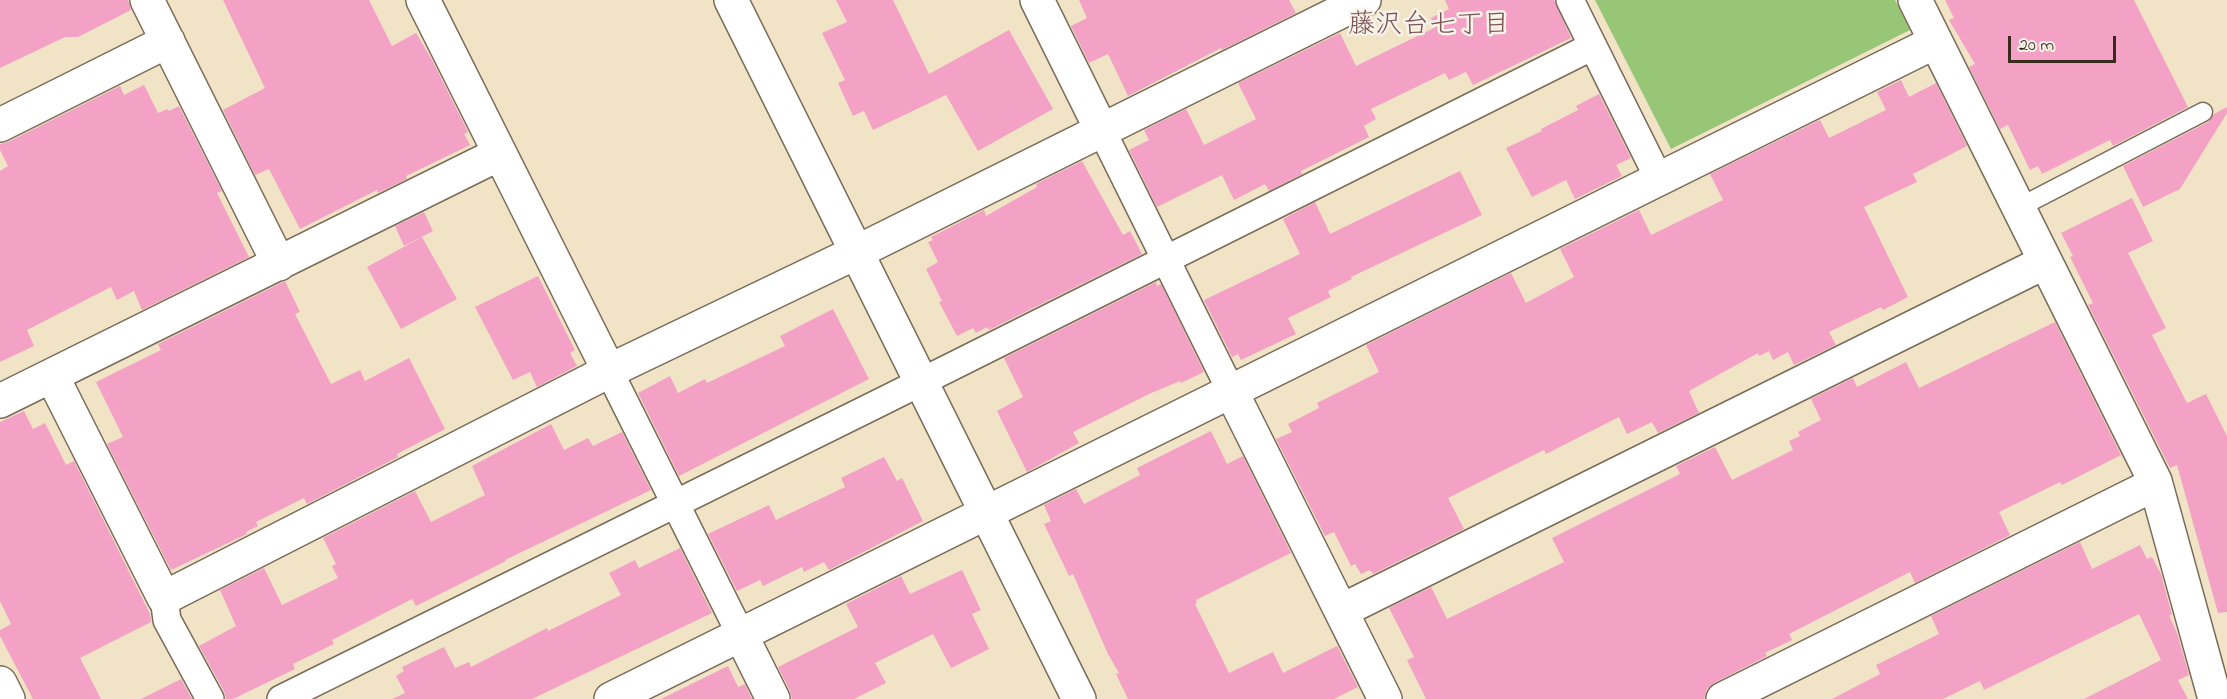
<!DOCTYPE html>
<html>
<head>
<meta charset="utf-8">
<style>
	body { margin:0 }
	#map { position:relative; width:2227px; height:699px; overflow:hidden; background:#f0e3c6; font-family:"Indie Flower",sans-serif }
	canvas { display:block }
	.scale { position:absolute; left:2008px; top:36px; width:108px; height:27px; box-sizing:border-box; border:3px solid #3b2a1e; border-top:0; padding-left:8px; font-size:18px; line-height:21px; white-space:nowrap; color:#3b2a1e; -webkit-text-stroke:4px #f7f3e8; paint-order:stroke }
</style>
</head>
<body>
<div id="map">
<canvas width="2227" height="699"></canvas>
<div class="scale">20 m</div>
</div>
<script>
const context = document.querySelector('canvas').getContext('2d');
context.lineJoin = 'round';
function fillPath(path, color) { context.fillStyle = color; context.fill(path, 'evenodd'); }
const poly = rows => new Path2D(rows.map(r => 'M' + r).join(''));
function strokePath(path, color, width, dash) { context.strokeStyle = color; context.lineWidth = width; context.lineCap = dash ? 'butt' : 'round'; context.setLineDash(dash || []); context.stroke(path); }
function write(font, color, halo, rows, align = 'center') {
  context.font = font + ' "Indie Flower","Klee One",sans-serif'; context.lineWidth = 5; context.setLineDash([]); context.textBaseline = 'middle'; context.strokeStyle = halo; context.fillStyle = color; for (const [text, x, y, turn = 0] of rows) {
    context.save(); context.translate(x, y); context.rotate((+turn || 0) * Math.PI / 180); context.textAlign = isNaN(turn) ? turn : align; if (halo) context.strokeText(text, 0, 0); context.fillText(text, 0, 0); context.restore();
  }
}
fillPath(poly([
	[1595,0,1895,0,1910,30,1671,149]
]), '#96c676');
fillPath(poly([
	[0,0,128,0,131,10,78,37,65,37,0,68],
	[223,0,369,0,392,46,416,33,432,60,468,132,464,134,470,145,406,176,407,179,378,193,377,190,300,229,269,169,255,175,223,110,265,88],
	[836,0,893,0,929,74,1009,30,1053,109,978,151,946,95,873,130,864,111,853,116,838,83,845,80,822,33,847,22],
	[1079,0,1289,0,1296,13,1222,50,1221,48,1128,96,1108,54,1089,63,1071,26,1087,18],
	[1445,0,1554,0,1571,38,1473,85,1466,72,1449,80,1445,73,1371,109,1376,119,1364,126,1369,137,1301,171,1302,174,1269,191,1265,184,1234,200,1222,175,1157,207,1129,150,1149,140,1144,130,1186,109,1204,145,1256,119,1238,83,1340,33,1356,66,1436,27,1431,18,1449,9],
	[1945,0,2134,0,2188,107,2113,146,2110,140,2042,174,2038,166,2030,170,2008,125,2000,129,1969,67,1975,64,1949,20,1954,18],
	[1901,80,1909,97,1936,83,1967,146,1913,174,1917,182,1864,207,1908,297,1883,310,1881,307,1829,332,1836,345,1794,365,1788,352,1773,360,1769,351,1759,356,1758,353,1689,391,1699,413,1658,433,1652,422,1627,434,1619,417,1546,454,1544,450,1448,498,1464,529,1373,574,1370,570,1361,574,1355,564,1351,566,1334,532,1325,536,1276,439,1292,432,1288,424,1319,408,1317,403,1379,372,1366,345,1511,273,1526,303,1574,277,1560,249,1639,210,1651,235,1723,200,1710,174,1820,120,1829,138,1886,110,1877,92],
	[144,85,158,113,167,109,169,111,179,106,222,191,217,193,249,257,142,310,134,291,117,300,111,287,27,330,34,346,0,362,0,171,8,166,0,150,0,144,8,142,120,86,124,95],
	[1599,94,1631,158,1616,165,1622,176,1575,199,1566,180,1532,197,1506,148,1542,131,1541,129,1578,110,1576,106],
	[2227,107,2227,113,2180,189,2143,207,2123,166,2208,122,2214,114],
	[1082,161,1123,235,1130,231,1142,254,989,330,987,327,976,333,973,328,957,336,939,302,942,301,926,269,938,262,928,242,933,240,931,237,984,210,986,216,1037,187,1036,184],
	[1460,171,1482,215,1351,277,1352,279,1328,291,1331,297,1288,318,1296,334,1241,360,1238,354,1232,357,1204,300,1300,254,1283,219,1315,202,1330,234],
	[2132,198,2153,241,2128,253,2166,328,2152,335,2187,403,2206,394,2227,436,2227,612,2218,613,2177,465,2170,468,2088,305,2093,303,2070,257,2073,256,2061,233],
	[424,212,433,231,404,246,395,226],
	[422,237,457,299,401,329,367,267],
	[538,276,575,350,570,353,577,366,537,387,530,372,513,380,475,307],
	[285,281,300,312,295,314,331,384,360,370,365,381,409,358,445,429,397,454,398,457,307,504,304,498,256,522,258,526,246,532,247,534,171,570,107,444,123,437,96,382,161,350,158,344],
	[1156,282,1157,286,1161,284,1204,372,1181,383,1180,381,1149,394,1073,432,1079,443,1027,472,997,411,1023,397,1004,358],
	[833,309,869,379,679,476,638,393,670,376,678,393,705,379,707,383,785,346,780,336],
	[2055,322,2121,455,2062,485,2060,482,1999,512,2010,535,1915,583,1910,572,1789,634,1792,640,1765,653,1767,656,1714,683,1707,689,1704,699,1426,699,1407,660,1414,657,1389,608,1431,587,1447,619,1564,562,1552,538,1680,474,1676,466,1715,447,1732,480,1793,450,1789,441,1800,436,1798,432,1821,420,1811,399,1853,378,1857,387,1906,362,1919,388],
	[24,411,33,429,45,423,66,465,74,461,150,614,151,622,80,658,101,699,33,699,0,636,0,630,11,624,0,601,0,422],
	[551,424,564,450,588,438,593,446,622,432,651,490,505,560,506,561,416,606,412,599,332,640,334,644,293,664,295,669,233,699,226,699,224,691,199,646,236,626,220,590,264,568,282,605,338,578,332,566,336,564,323,538,415,491,431,522,485,495,472,466],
	[1211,431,1227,464,1243,456,1291,553,1196,600,1197,603,1195,604,1229,673,1273,652,1283,673,1337,646,1358,687,1334,699,1128,699,1116,674,1119,673,1108,654,1073,574,1069,576,1044,524,1051,521,1044,505,1076,489,1084,504,1140,475,1137,468],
	[884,457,897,481,902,478,923,521,829,570,824,562,804,572,802,567,763,586,760,580,737,591,708,534,769,505,776,520,845,487,841,478],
	[2080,542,2092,569,2140,545,2147,559,2152,557,2161,574,2172,615,2169,615,2177,633,2189,675,2178,680,2188,699,2084,699,2161,660,2139,614,1984,690,1980,681,1943,699,1832,699,1880,674,1876,665,1939,634,1931,616],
	[680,548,712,613,532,699,392,699,405,693,396,676,404,671,402,667,444,647,455,668,469,662,471,667,547,628,548,631,621,595,609,573,635,560,639,568],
	[962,570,981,610,972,614,989,649,951,668,933,634,875,663,886,683,854,699,792,699,790,691,778,667,858,627,846,604,901,576,910,594],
	[728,666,738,687,745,684,752,699,661,699],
	[181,679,192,699,141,699]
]), '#f3a2c6');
const service = poly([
	[2018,208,2203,112]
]);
const pedestrian = poly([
	[1570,0,1659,179],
	[1102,131,1231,391],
	[609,371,741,635],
	[164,598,167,620,210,699],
	[281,699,883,401,1593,46]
]);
const minor = poly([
	[147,0,279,264],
	[423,0,609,371],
	[1037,0,1102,131],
	[1915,0,2155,481,2215,699],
	[0,125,168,41],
	[52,376,164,598,609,371,857,252,1364,0],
	[1231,391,1385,699],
	[0,401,499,154],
	[1341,611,2045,262],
	[741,635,773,699],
	[0,683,8,699],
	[611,699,1935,42],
	[1723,699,2155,484]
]);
const tertiary = poly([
	[731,0,1079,699]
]);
strokePath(service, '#7a6b59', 21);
strokePath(pedestrian, '#7a6b59', 30);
strokePath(minor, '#7a6b59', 36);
strokePath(tertiary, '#7a6b59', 36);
strokePath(service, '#fff', 18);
strokePath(pedestrian, '#fff', 27);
strokePath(minor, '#fff', 33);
strokePath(tertiary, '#fff', 33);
write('27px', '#7b5459', '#f7f3e8', [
	["藤沢台七丁目",1429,28]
]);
</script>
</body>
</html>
